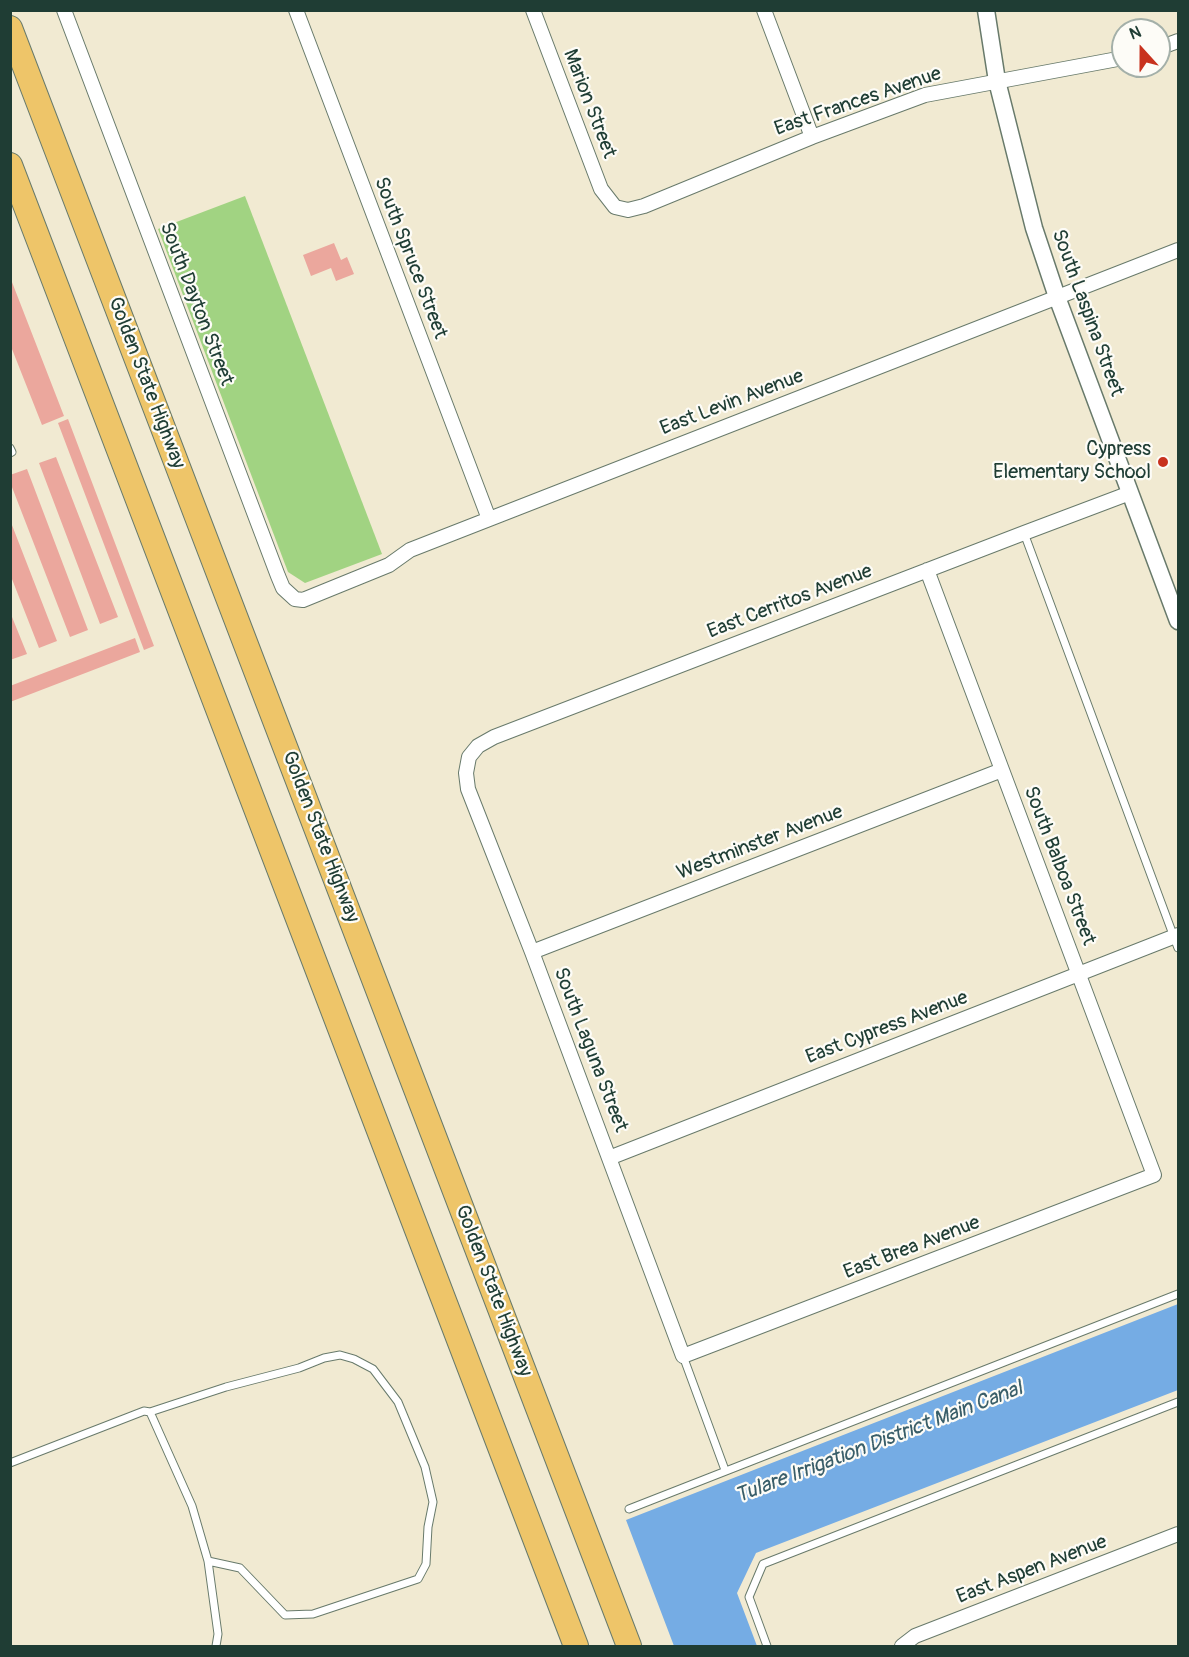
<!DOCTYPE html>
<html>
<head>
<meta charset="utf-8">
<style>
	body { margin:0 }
	#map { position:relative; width:1189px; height:1657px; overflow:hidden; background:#f1ead2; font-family:Pangolin,sans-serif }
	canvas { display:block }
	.frame { position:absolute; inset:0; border:12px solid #1f3d34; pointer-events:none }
	.north { position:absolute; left:1111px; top:18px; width:60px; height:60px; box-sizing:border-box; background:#fdfcf7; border:2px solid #a4b0a9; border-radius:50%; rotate:339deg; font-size:16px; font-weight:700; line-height:24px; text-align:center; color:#1f3d34 }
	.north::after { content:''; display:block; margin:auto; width:21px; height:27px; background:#c8321e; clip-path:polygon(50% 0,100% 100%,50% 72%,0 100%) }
</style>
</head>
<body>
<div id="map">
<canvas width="1189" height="1657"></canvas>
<div class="frame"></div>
<div class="north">N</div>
</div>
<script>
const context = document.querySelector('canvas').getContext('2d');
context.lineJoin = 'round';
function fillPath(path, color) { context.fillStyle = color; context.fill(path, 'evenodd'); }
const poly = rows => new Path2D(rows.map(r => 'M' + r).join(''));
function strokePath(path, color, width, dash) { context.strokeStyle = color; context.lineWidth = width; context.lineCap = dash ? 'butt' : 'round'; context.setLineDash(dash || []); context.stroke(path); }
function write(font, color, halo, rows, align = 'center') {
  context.font = font + ' Pangolin,sans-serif'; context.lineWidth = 4.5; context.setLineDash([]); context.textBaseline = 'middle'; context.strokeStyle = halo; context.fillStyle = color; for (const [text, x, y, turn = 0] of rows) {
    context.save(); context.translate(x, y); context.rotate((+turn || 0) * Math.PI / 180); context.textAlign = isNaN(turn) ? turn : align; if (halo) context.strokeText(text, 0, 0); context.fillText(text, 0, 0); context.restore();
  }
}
fillPath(poly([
	[245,196,382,554,305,583,288,572,158,229]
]), '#a1d382');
fillPath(poly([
	[1178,1304,1178,1390,756,1553,737,1593,757,1646,674,1646,626,1520]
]), '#75ace4');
fillPath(poly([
	[334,243,341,260,347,257,354,274,336,281,331,268,311,276,303,255],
	[10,277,64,416,42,425,10,344],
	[68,419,154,646,144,650,58,423],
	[56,457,118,617,100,624,39,463],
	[27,469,88,630,70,637,10,482,10,475],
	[10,520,57,641,39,648,10,574],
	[10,612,27,654,10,660],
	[135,638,140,652,10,702,10,686]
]), '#eba79d');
const service = poly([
	[10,448,12,452,10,453],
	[1024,533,1178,948],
	[683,1356,725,1470],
	[150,1412,226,1387,299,1368,324,1358,340,1355,354,1359,373,1369,398,1402,425,1467,433,1502,428,1527,426,1564,418,1579,313,1614,285,1615,240,1568,208,1561],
	[10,1463,144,1411,150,1412,192,1506,208,1561,218,1634,216,1646],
	[629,1509,1178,1294],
	[767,1646,749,1597,763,1564,1178,1402]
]);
const minor = poly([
	[64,10,278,576,283,588,295,599,303,600,389,565,410,550,1178,250],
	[296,10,489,519],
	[533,10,601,189,615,207,628,210,644,206,812,137,925,95,1123,58],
	[764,10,812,137],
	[1159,48,1178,41],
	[927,570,1154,1175,683,1356,532,952,468,789,466,773,469,757,478,746,494,737,1024,533,1130,493],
	[532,952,1002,770],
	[609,1158,1178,935],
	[902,1646,915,1636,1178,1534]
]);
const tertiary = poly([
	[986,10,997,81,1034,228,1057,297,1178,621]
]);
const motorway = poly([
	[10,28,629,1646],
	[10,165,576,1646]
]);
strokePath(service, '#687a6b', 9);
strokePath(minor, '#687a6b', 16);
strokePath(tertiary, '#687a6b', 19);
strokePath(motorway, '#687a6b', 26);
strokePath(service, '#fff', 7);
strokePath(minor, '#fff', 14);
strokePath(tertiary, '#fff', 16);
strokePath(motorway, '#eec569', 24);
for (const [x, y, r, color] of [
	[1163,462,6,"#c8321e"]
]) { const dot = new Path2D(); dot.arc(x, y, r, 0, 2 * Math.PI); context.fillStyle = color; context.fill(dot); strokePath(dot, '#fdfcf7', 2); }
write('20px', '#1f3d34', '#fdfcf7', [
	["East Frances Avenue",858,102,-19],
	["Marion Street",589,104,69],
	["South Spruce Street",410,258,69],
	["South Dayton Street",196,304,69],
	["South Laspina Street",1087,313,70],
	["Golden State Highway",146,383,69],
	["East Levin Avenue",732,403,-21],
	["East Cerritos Avenue",790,602,-21],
	["Golden State Highway",320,837,69],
	["Westminster Avenue",760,843,-21],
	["South Balboa Street",1059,866,69],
	["East Cypress Avenue",887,1028,-21],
	["South Laguna Street",590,1050,69],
	["East Brea Avenue",912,1248,-21],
	["Golden State Highway",493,1291,69],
	["East Aspen Avenue",1032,1570,-21]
]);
write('20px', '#1f3d34', '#fdfcf7', [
	["Cypress",1151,450],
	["Elementary School",1151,473]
], 'right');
write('italic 21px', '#395e69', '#fdfcf7', [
	["Tulare Irrigation District Main Canal",879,1443,-21]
]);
</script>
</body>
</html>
